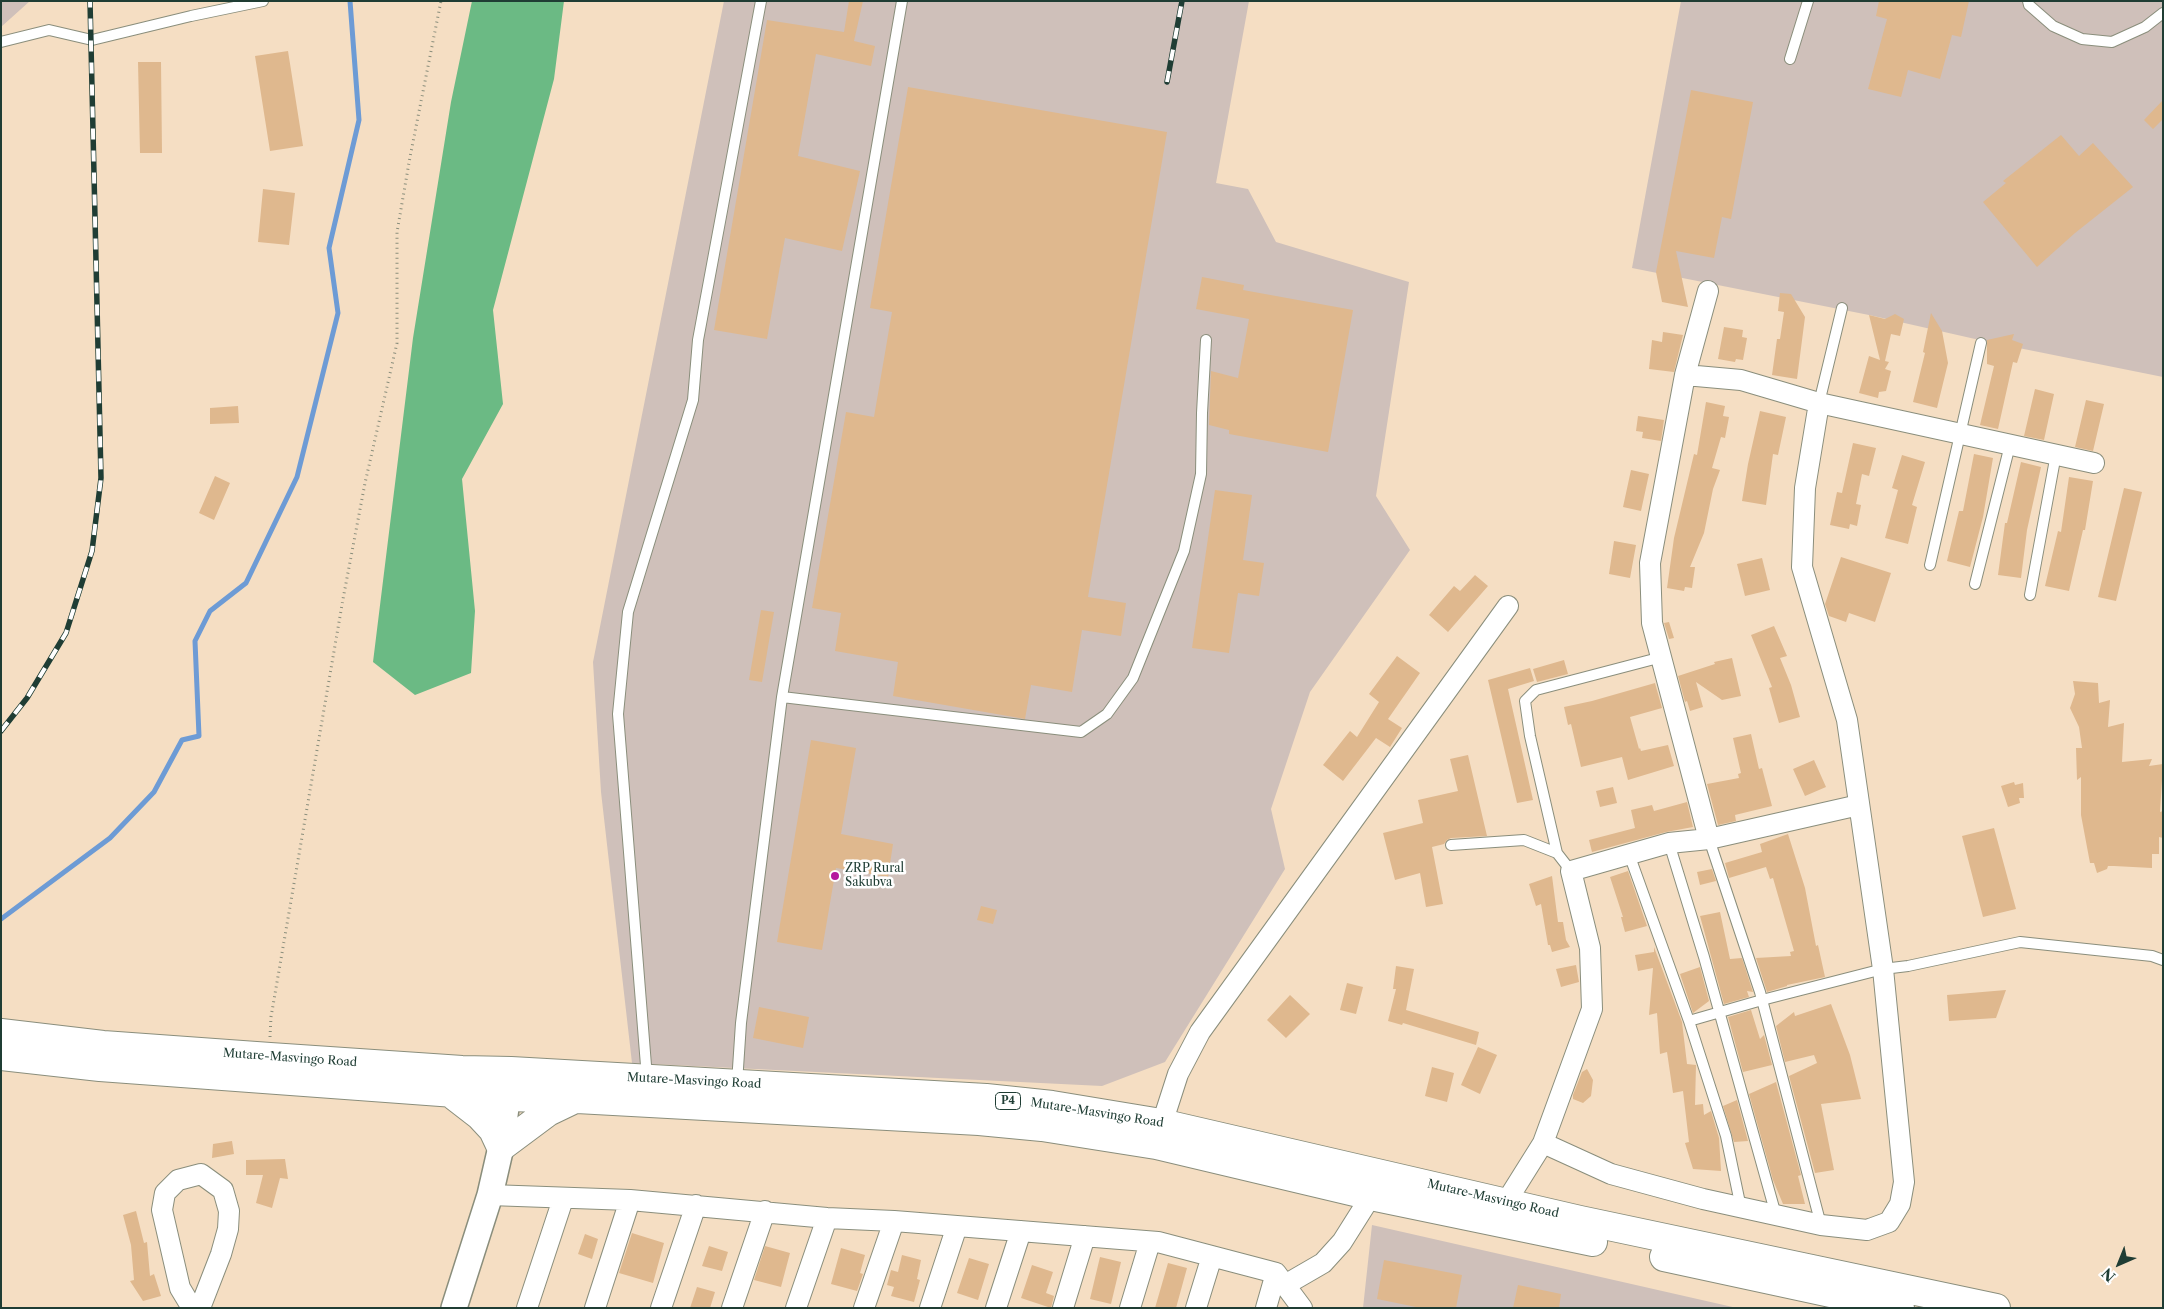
<!DOCTYPE html>
<html>
<head>
<meta charset="utf-8">
<style>
	body { margin:0 }
	#map { position:relative; width:2164px; height:1309px; overflow:hidden; background:#f5dec3; font-family:"Libre Caslon Text",serif }
	canvas { display:block }
	.frame { position:absolute; inset:0; border:2px solid #1f3d34; pointer-events:none }
	.north { position:absolute; left:2094px; top:1239px; width:50px; height:50px; -webkit-text-stroke:4px #fff; paint-order:stroke; rotate:224deg; font-size:14px; font-weight:700; line-height:20px; text-align:center; color:#1f3d34 }
	.north::after { content:''; display:block; margin:auto; width:18px; height:22px; background:#1f3d34; clip-path:polygon(50% 0,100% 100%,50% 72%,0 100%) }
</style>
</head>
<body>
<div id="map">
<canvas width="2164" height="1309"></canvas>
<div class="frame"></div>
<div class="north">N</div>
</div>
<script>
const context = document.querySelector('canvas').getContext('2d');
context.lineJoin = 'round';
function fillPath(path, color) { context.fillStyle = color; context.fill(path, 'evenodd'); }
const poly = rows => new Path2D(rows.map(r => 'M' + r).join(''));
function strokePath(path, color, width, dash) { context.strokeStyle = color; context.lineWidth = width; context.lineCap = dash ? 'butt' : 'round'; context.setLineDash(dash || []); context.stroke(path); }
function write(font, color, halo, rows, align = 'center') {
  context.font = font + ' "Libre Caslon Text",serif'; context.lineWidth = 5; context.setLineDash([]); context.textBaseline = 'middle'; context.strokeStyle = halo; context.fillStyle = color; for (const [text, x, y, turn = 0] of rows) {
    context.save(); context.translate(x, y); context.rotate((+turn || 0) * Math.PI / 180); context.textAlign = isNaN(turn) ? turn : align; if (halo) context.strokeText(text, 0, 0); context.fillText(text, 0, 0); context.restore();
  }
}
fillPath(poly([
	[1,1,30,1,1,27],
	[724,1,1249,1,1216,183,1248,189,1276,242,1409,282,1376,496,1410,550,1310,692,1271,809,1285,869,1165,1062,1102,1086,632,1063,601,792,593,662],
	[1681,1,2163,1,2163,377,1984,341,1869,315,1632,268],
	[1372,1225,1737,1308,1363,1308]
]), '#cfc0ba');
fillPath(poly([
	[472,1,564,1,554,79,493,310,503,404,462,479,475,611,471,673,415,695,373,662,413,338,451,102]
]), '#6bba84');
strokePath(poly([
	[1,919,110,838,154,792,182,740,199,736,195,641,210,611,246,583,297,477,338,313,329,248,359,120,350,1]
]), '#6d9bd5', 5);
fillPath(poly([
	[849,1,863,1,854,41,875,46,871,66,816,54,798,156,860,171,842,251,785,238,767,339,714,330,767,20,844,32],
	[1879,1,1969,1,1961,37,1952,35,1940,79,1908,70,1901,97,1868,89,1887,19,1876,16],
	[288,51,303,146,270,151,255,56],
	[138,62,161,62,162,153,140,153],
	[908,87,1167,132,1088,597,1126,603,1121,636,1082,630,1072,692,1031,685,1025,719,893,696,898,662,835,651,841,613,812,608,846,412,874,417,892,312,870,308],
	[1691,90,1753,102,1731,219,1722,217,1714,258,1676,251,1688,307,1662,302,1656,272],
	[2163,100,2163,119,2153,129,2144,120],
	[2061,135,2079,156,2093,143,2133,187,2075,233,2037,267,1983,202,2006,183,2003,181],
	[263,189,295,193,289,245,258,242],
	[1202,277,1244,285,1243,290,1353,310,1328,452,1229,434,1229,430,1209,425,1211,371,1238,378,1249,319,1196,309],
	[1780,293,1791,294,1805,317,1797,379,1772,375,1777,339,1780,339,1784,312,1778,311],
	[1931,313,1942,331,1948,363,1937,408,1913,402,1925,353,1923,352],
	[1895,314,1904,319,1900,336,1891,334,1885,361,1889,362,1885,369,1891,371,1886,391,1879,392,1878,398,1859,393,1869,356,1880,360,1869,315,1885,319],
	[1724,327,1743,330,1742,337,1747,338,1743,360,1736,359,1735,362,1718,359],
	[1663,332,1683,335,1674,372,1649,369,1652,340,1662,342],
	[2014,334,2012,340,2023,344,2017,363,2013,362,1998,429,1980,425,1994,366,1987,364,1987,340],
	[2035,389,2054,394,2044,440,2024,436],
	[2086,400,2104,404,2093,451,2075,447],
	[1706,402,1725,406,1723,416,1729,417,1725,438,1721,437,1712,468,1720,470,1713,489,1704,533,1690,567,1695,567,1692,588,1685,587,1684,591,1667,588,1674,538,1694,454,1697,455],
	[238,406,239,423,210,424,210,408],
	[1760,411,1786,417,1778,455,1773,454,1766,505,1742,501,1748,464],
	[1638,416,1664,420,1661,441,1642,438,1643,432,1636,431],
	[1853,443,1876,448,1869,476,1862,474,1856,504,1861,505,1857,526,1850,524,1849,529,1830,525,1837,492,1842,493],
	[1974,454,1993,458,1983,517,1970,567,1947,561,1959,511,1963,511],
	[1902,455,1925,462,1912,505,1917,507,1908,544,1885,538,1898,490,1892,488],
	[2021,462,2041,467,2027,530,2021,578,1998,575,2005,523,2007,523],
	[1631,470,1649,474,1641,511,1623,507],
	[215,476,230,483,214,520,199,513],
	[2069,477,2093,481,2085,530,2083,530,2069,591,2045,586,2058,531,2061,532],
	[2124,488,2142,492,2116,601,2098,597],
	[1215,490,1252,495,1243,560,1264,563,1259,596,1238,593,1229,653,1192,648],
	[1614,541,1636,545,1630,578,1609,574],
	[1841,557,1891,573,1875,622,1849,613,1846,622,1829,616,1825,604],
	[1762,558,1770,590,1745,596,1737,564],
	[1475,575,1488,586,1448,632,1429,615,1454,586,1460,591],
	[761,610,774,612,762,682,749,680],
	[1669,622,1674,638,1669,639,1664,623],
	[1774,626,1787,656,1780,658,1791,685,1800,717,1779,723,1769,688,1772,687,1751,635],
	[1397,656,1420,673,1388,719,1402,728,1390,747,1376,738,1343,781,1323,765,1350,731,1357,737,1379,702,1369,694],
	[1732,658,1741,696,1722,700,1696,682,1703,707,1690,711,1687,701,1685,702,1678,676,1715,664,1714,662],
	[1564,660,1568,674,1537,682,1533,669],
	[1530,668,1534,681,1508,689,1533,800,1517,803,1488,680],
	[2073,681,2098,683,2099,703,2110,700,2108,727,2124,723,2122,762,2152,759,2149,766,2163,764,2160,812,2163,811,2163,838,2159,837,2159,854,2152,854,2152,868,2114,866,2108,866,2107,869,2097,873,2094,863,2090,863,2081,815,2081,777,2077,780,2076,748,2082,748,2079,727,2070,708,2075,694],
	[1655,683,1662,708,1630,717,1639,749,1640,748,1641,751,1668,745,1674,766,1628,780,1622,757,1581,767,1571,724,1568,725,1564,707,1592,701],
	[1751,734,1759,769,1762,768,1772,806,1735,815,1736,821,1718,825,1707,784,1739,778,1738,774,1741,773,1733,738],
	[811,740,856,748,841,834,893,844,888,877,836,868,822,950,777,942],
	[1468,755,1487,836,1451,838,1447,840,1444,844,1432,847,1443,904,1426,907,1420,873,1395,880,1383,833,1423,823,1418,800,1458,791,1450,759],
	[1814,760,1826,787,1805,796,1793,769],
	[2014,782,2015,785,2023,783,2024,798,2019,798,2020,803,2008,807,2001,786],
	[1613,787,1617,803,1600,807,1596,791],
	[1687,802,1693,827,1666,832,1592,852,1589,840,1635,828,1631,810,1652,805,1654,811],
	[1994,828,2016,909,1983,917,1962,836],
	[1788,834,1805,888,1816,946,1818,945,1825,977,1787,985,1787,986,1767,992,1756,958,1791,956,1790,952,1794,951,1773,878,1770,879,1766,867,1729,878,1725,863,1762,852,1760,844],
	[1712,869,1716,881,1700,885,1697,872],
	[1628,871,1647,926,1625,932,1621,917,1623,917,1610,877],
	[1552,876,1558,922,1563,922,1566,940,1570,947,1552,952,1550,945,1548,945,1541,904,1536,906,1529,884],
	[981,906,997,910,993,924,977,920],
	[1720,912,1730,959,1742,958,1753,992,1747,991,1749,997,1724,1004,1700,916],
	[1654,947,1682,1022,1687,1064,1696,1065,1695,1105,1703,1104,1704,1115,1711,1111,1719,1138,1721,1171,1693,1169,1685,1143,1689,1142,1683,1091,1673,1093,1667,1052,1660,1054,1657,1013,1649,1015,1653,968,1638,971,1635,955,1654,952],
	[1576,965,1579,982,1561,987,1556,969],
	[1396,966,1414,969,1406,1010,1479,1032,1476,1045,1403,1023,1402,1025,1388,1021,1396,989,1393,989],
	[1700,967,1709,1001,1693,1013,1680,974],
	[1347,983,1363,987,1356,1014,1340,1010],
	[2006,990,1996,1018,1949,1021,1947,995],
	[1290,995,1310,1014,1286,1038,1267,1020],
	[1831,1004,1850,1055,1861,1099,1821,1104,1834,1170,1815,1173,1789,1076,1817,1063,1814,1055,1785,1062,1776,1026,1794,1012,1795,1016],
	[759,1007,809,1017,803,1048,753,1038],
	[1751,1010,1760,1039,1764,1035,1772,1065,1743,1072,1728,1017],
	[1478,1047,1497,1055,1480,1094,1461,1085],
	[1432,1067,1454,1073,1447,1102,1425,1096],
	[1587,1069,1593,1080,1591,1096,1583,1103,1573,1099,1573,1095,1582,1072],
	[1776,1082,1801,1175,1798,1176,1805,1204,1783,1204,1773,1180,1749,1094],
	[1737,1100,1748,1141,1734,1142,1723,1106],
	[232,1141,234,1154,212,1158,213,1144],
	[285,1159,288,1179,280,1178,272,1208,256,1203,263,1175,246,1175,246,1160],
	[136,1211,144,1243,147,1242,150,1276,154,1274,161,1296,143,1301,130,1281,134,1280,131,1245,123,1215],
	[632,1233,664,1243,653,1283,619,1273],
	[585,1234,598,1239,592,1259,578,1254],
	[709,1246,728,1252,722,1271,702,1266],
	[765,1246,790,1253,781,1287,754,1280],
	[841,1248,865,1255,860,1273,863,1274,857,1291,831,1284],
	[902,1255,921,1260,917,1279,920,1280,914,1302,891,1296,894,1287,887,1285,891,1270,898,1272],
	[1100,1257,1121,1262,1111,1304,1090,1299],
	[969,1258,989,1264,978,1300,957,1293],
	[1384,1260,1462,1275,1456,1308,1421,1308,1377,1299],
	[1168,1263,1187,1268,1176,1308,1155,1308],
	[1032,1265,1053,1272,1046,1293,1054,1296,1051,1308,1021,1298],
	[1518,1285,1561,1294,1559,1308,1513,1308],
	[697,1287,715,1292,710,1308,690,1308]
]), '#dfb88e');
const service = poly([
	[2028,1,2029,5,2053,26,2082,39,2112,42,2145,27,2163,13],
	[1,42,49,30,92,40,191,16,263,1],
	[1790,59,1808,1],
	[1819,403,1842,308],
	[1930,565,1981,343],
	[1975,584,2010,445],
	[2030,595,2056,454],
	[782,697,1081,732,1107,714,1133,678,1184,551,1201,474,1202,413,1206,340],
	[1709,839,1760,992,1821,1225],
	[1669,843,1704,957,1776,1215],
	[1451,845,1524,840,1557,853,1571,871],
	[1557,853,1530,736,1525,701,1536,690,1662,657],
	[1629,854,1689,1021,1726,1136,1741,1208],
	[1689,1021,1762,1000,1883,969,1908,966,2020,942,2152,956,2163,960],
	[647,1078,618,714,628,612,693,400,698,340,761,1],
	[737,1083,741,1023,782,697,902,1]
]);
const minor = poly([
	[1708,291,1685,375,1650,563,1652,623,1709,839],
	[1685,375,1741,380,1819,403,2094,463],
	[1158,1136,1178,1074,1200,1032,1508,606],
	[1543,1143,1592,1009,1590,948,1571,871,1669,843,1709,839,1859,805],
	[490,1195,630,1200,827,1218,894,1221,1158,1242,1276,1273,1302,1308],
	[1506,1202,1543,1143,1611,1174,1703,1199,1821,1225,1867,1230,1889,1222,1900,1204,1904,1182,1883,969,1847,720,1802,567,1805,488,1819,403],
	[1285,1285,1323,1263,1342,1242,1371,1196],
	[192,1308,180,1288,162,1210,165,1193,178,1180,201,1174,223,1190,229,1211,228,1229,221,1254,200,1308],
	[527,1308,563,1199],
	[595,1308,630,1200],
	[661,1308,696,1205],
	[732,1308,765,1211],
	[796,1308,827,1218],
	[864,1308,894,1221],
	[930,1308,957,1226],
	[996,1308,1021,1231],
	[1063,1308,1085,1236],
	[1130,1308,1150,1242],
	[1196,1308,1212,1256],
	[1266,1308,1276,1273]
]);
const tertiary = poly([
	[454,1308,490,1195,501,1147,510,1076]
]);
const trunk = poly([
	[1,1033,103,1045,270,1057,462,1070,511,1071,986,1098,1052,1105,1161,1123,1580,1220,1996,1308],
	[1,1056,100,1067,509,1097,577,1099,979,1121,1042,1127,1156,1145,1371,1196,1593,1242],
	[449,1092,480,1116,493,1130,501,1147,548,1112,573,1100],
	[1664,1257,1900,1308]
]);
strokePath(service, '#8a8e7c', 12);
strokePath(minor, '#8a8e7c', 22);
strokePath(tertiary, '#8a8e7c', 28);
strokePath(trunk, '#8a8e7c', 30);
strokePath(poly([
	[270,1037,271,1017,343,599,365,483,397,343,397,232,410,157,441,1]
]), '#8a8e7c', 3, [1, 4]);
strokePath(service, '#fff', 10);
strokePath(minor, '#fff', 20);
strokePath(tertiary, '#fff', 25);
strokePath(trunk, '#fff', 28);
const rail = poly([
	[1167,82,1182,1],
	[1,731,27,698,66,633,92,551,101,478,90,1]
]);
strokePath(rail, '#1f3d34', 5.5);
strokePath(rail, '#fff', 4, [11]);
for (const [x, y, r, color] of [
	[835,876,5,"#b5179e"]
]) { const dot = new Path2D(); dot.arc(x, y, r, 0, 2 * Math.PI); context.fillStyle = color; context.fill(dot); strokePath(dot, '#fff', 2); }
for (const [x, y, w] of [
	[1008,1101,25]
]) { const box = new Path2D(); box.roundRect(x - w / 2, y - 8.5, w, 17, 4); context.fillStyle = '#fff'; context.fill(box); strokePath(box, '#1f3d34', 1); }
write('bold 11px', '#1f3d34', null, [
	["P4",1008,1101]
]);
write('12px', '#1f3d34', '#fff', [
	["ZRP Rural",845,869],
	["Sakubva",845,883]
], 'left');
write('12px', '#1f3d34', '#fff', [
	["Mutare-Masvingo Road",290,1058,4],
	["Mutare-Masvingo Road",694,1081,3],
	["Mutare-Masvingo Road",1097,1113,9],
	["Mutare-Masvingo Road",1493,1199,13]
]);
</script>
</body>
</html>
